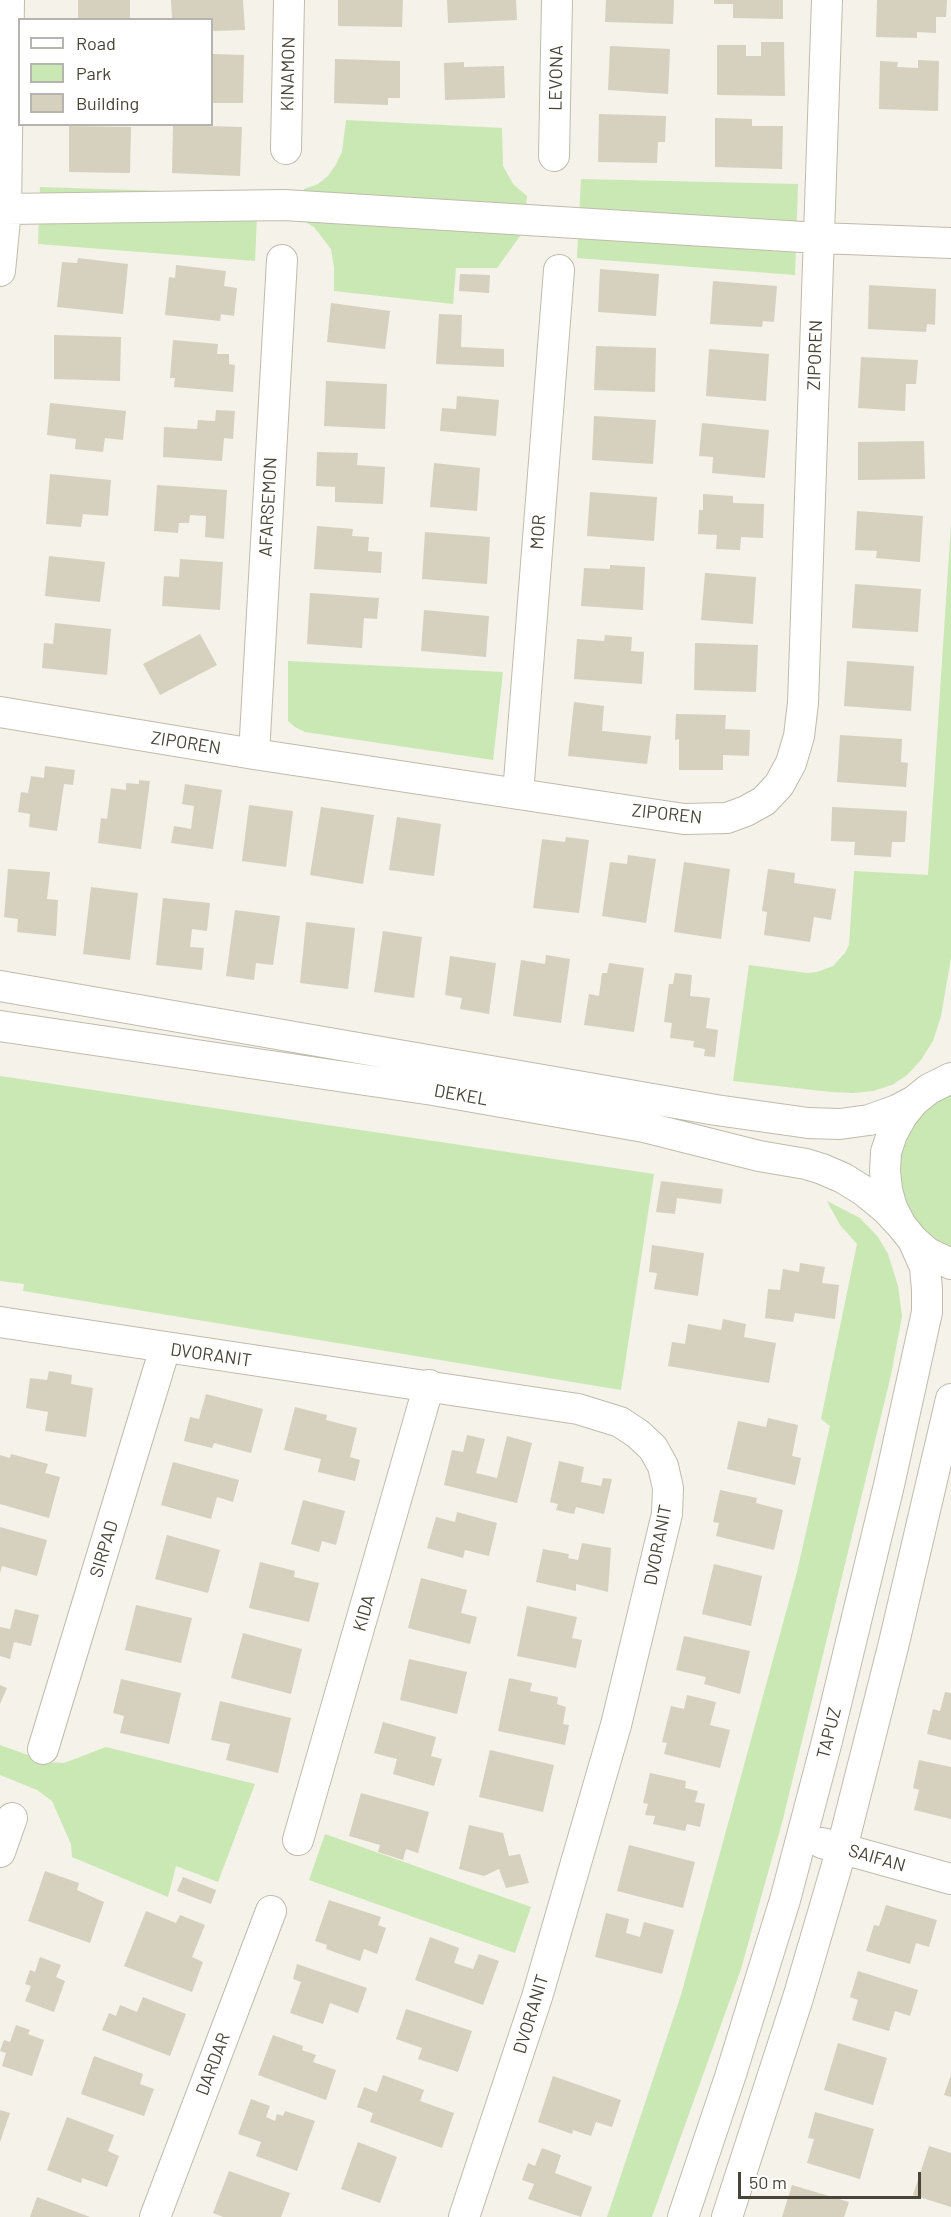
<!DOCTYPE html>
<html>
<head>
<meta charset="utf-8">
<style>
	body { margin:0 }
	#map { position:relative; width:951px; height:2217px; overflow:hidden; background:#f4f2e9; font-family:Barlow,sans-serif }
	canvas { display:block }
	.legend { position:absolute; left:18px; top:18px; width:195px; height:108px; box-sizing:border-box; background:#fff; border:2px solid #b6b4af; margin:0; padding:8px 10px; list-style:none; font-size:18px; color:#484437 }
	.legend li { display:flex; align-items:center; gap:12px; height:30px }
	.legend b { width:30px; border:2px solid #b6b4af }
	.scale { position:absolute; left:738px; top:2172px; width:183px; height:27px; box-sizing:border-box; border:3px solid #484437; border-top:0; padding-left:8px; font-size:18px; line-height:21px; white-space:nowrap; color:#484437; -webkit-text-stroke:4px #fff; paint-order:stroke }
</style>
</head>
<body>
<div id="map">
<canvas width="951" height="2217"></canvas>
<ul class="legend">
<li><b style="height:8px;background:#fff"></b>Road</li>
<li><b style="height:16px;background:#c9e8b3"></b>Park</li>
<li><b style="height:16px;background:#d6d0bf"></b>Building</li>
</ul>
<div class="scale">50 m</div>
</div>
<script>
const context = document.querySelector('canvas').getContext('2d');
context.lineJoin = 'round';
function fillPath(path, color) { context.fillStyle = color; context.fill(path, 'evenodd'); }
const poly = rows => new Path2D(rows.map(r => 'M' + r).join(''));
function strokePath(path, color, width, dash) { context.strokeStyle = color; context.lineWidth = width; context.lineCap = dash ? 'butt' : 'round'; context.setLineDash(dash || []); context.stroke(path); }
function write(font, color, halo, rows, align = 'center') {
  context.font = font + ' Barlow,sans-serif'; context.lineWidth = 6; context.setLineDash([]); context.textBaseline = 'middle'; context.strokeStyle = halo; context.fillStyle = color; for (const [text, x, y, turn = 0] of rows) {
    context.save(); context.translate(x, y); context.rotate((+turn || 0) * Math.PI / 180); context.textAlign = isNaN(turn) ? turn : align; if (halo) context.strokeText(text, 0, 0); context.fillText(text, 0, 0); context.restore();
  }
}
fillPath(poly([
	[346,120,502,128,503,166,513,184,527,196,523,232,497,268,456,268,453,304,334,291,334,267,331,249,314,227,302,220,304,189,318,184,328,176,335,166,342,152],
	[581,179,798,184,795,275,577,258],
	[40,187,258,194,255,261,38,244],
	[951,524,951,958,941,1016,933,1041,921,1060,907,1075,892,1085,873,1091,853,1093,831,1092,733,1081,749,965,807,973,817,972,833,966,845,953,849,945,854,871,928,875],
	[288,661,503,672,493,760,305,732,295,727,288,721],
	[0,1076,654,1174,621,1390,23,1291,24,1284,0,1281],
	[949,1087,951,1087,951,1256,899,1205,899,1137],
	[827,1201,860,1218,878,1237,888,1254,898,1286,902,1316,891,1375,783,1819,741,1969,652,2217,607,2217,681,1995,797,1572,830,1426,821,1419,857,1244,840,1225],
	[0,1745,47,1762,64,1763,106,1747,255,1784,218,1882,176,1866,168,1897,72,1857,71,1844,52,1801,37,1790,0,1775],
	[325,1834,531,1907,515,1953,309,1880]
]), '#c9e8b3');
fillPath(poly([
	[78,0,130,0,130,19,78,19],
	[171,0,243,0,245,30,212,31,212,20,172,19],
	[338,0,403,0,402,27,338,26],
	[447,0,516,0,517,20,448,23],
	[606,0,674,0,673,24,605,22],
	[714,0,783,0,783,19,733,18,733,4,714,4],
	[877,0,947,0,946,17,936,17,936,33,917,32,917,38,876,37],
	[761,42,784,42,785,96,717,95,717,45,746,45,746,56,761,56],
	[610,46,670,49,668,94,608,90],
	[212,54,244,55,243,103,212,103],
	[335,59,400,61,400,98,388,98,388,105,334,103],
	[918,60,939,61,938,111,879,109,880,61,898,62,897,67,918,68],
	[464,62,464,67,504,66,505,98,445,100,444,63],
	[599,114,666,116,665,142,658,142,657,163,598,162],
	[715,118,752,119,752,126,783,126,782,169,715,167],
	[173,125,242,127,240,176,172,173],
	[69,126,131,127,130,173,69,172],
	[78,258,128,264,123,314,57,307,62,262,77,263],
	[176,265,226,271,224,286,237,288,234,316,221,314,220,321,165,315,169,277,175,278],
	[600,269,659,274,656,316,598,312],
	[460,274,490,275,489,293,459,291],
	[713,281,777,286,774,322,763,321,762,327,710,324],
	[869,285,936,289,935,325,927,324,926,332,868,329],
	[331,303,390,311,385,349,327,342],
	[439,314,462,315,461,347,504,349,504,367,436,364],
	[54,335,121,337,120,381,54,379],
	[173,340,218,344,217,354,229,354,229,364,235,365,233,392,174,387,175,378,170,378],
	[596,346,656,348,655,392,594,390],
	[709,349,769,354,766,401,706,396],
	[861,357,918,360,916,384,906,384,905,411,858,408],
	[326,381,387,384,385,429,324,426],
	[457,396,499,400,496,436,440,431,442,408,456,409],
	[50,403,126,411,123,440,105,438,103,452,75,449,76,439,47,435],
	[216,410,235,411,233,439,224,438,222,461,163,457,164,427,197,429,198,420,215,421],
	[594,416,656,420,653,464,592,460],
	[702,423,769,430,765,478,712,473,713,457,699,456],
	[924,441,925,479,858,480,858,442],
	[317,452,358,453,357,465,385,467,383,504,335,502,335,487,316,486],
	[434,463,480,468,477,511,430,507],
	[50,474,111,480,108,516,83,514,81,527,46,524],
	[157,485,227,490,224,539,205,537,206,516,190,515,189,523,179,523,178,533,154,531],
	[590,492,657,497,654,541,587,536],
	[703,494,733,496,733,503,764,504,763,538,741,537,740,550,716,549,717,535,698,534,699,510,703,510],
	[857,511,923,516,920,562,876,558,877,551,855,550],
	[317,526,353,529,352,536,369,537,368,551,382,552,381,573,314,569],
	[425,532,490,537,487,584,422,579],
	[49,556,105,562,100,602,45,596],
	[180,559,223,562,220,610,162,606,164,576,179,577],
	[610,565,645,567,643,610,581,606,584,568,610,569],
	[705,573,756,577,753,624,701,620],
	[855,584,921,589,918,632,852,628],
	[310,593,379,598,377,619,364,618,362,648,307,644],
	[424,610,489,616,486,657,421,651],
	[55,623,111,629,107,675,42,668,44,643,53,644],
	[200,634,217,665,160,695,143,664],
	[605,635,632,637,631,651,644,652,642,684,574,679,577,639,604,641],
	[695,643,758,645,756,692,694,690],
	[847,661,914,666,911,711,844,706],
	[574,702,604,706,602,731,651,736,647,764,568,756],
	[676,714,726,715,725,729,750,730,749,756,723,755,723,770,679,770,679,739,675,740],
	[840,735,902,739,901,762,908,763,906,787,837,782],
	[45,766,75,770,73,785,64,784,57,831,29,827,30,814,18,812,21,792,28,793,31,776,44,778],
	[139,780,150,781,141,849,98,843,101,818,107,819,111,788,126,790,126,783,139,784],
	[185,784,222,790,213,849,171,843,174,826,191,829,194,806,182,804],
	[249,805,293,811,286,867,242,861],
	[321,807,374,815,363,884,310,875],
	[832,807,907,811,905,842,892,842,891,857,854,855,855,842,831,841],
	[397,817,441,824,434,876,389,870],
	[566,837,589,840,579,913,533,908,542,839,565,842],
	[628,855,656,859,646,923,602,916,610,862,627,864],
	[684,862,730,869,721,939,674,932],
	[8,869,50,872,47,899,58,900,56,936,17,932,18,919,4,917],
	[768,869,795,873,794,883,836,889,831,920,814,917,810,942,764,935,767,912,762,911],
	[91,887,138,893,130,960,83,954],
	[163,898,210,903,207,931,192,929,190,947,204,948,202,970,156,965],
	[235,910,280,916,273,965,256,963,254,980,226,976],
	[306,922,355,928,348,989,300,983],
	[383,931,422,937,414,998,374,992],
	[546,955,570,959,561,1023,513,1016,521,960,545,964],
	[450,956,496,963,489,1014,460,1009,462,998,445,995],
	[609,963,644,968,634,1032,584,1025,589,994,599,996,602,973,607,973],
	[675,973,692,975,690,996,710,998,706,1028,718,1030,715,1057,704,1056,705,1049,693,1047,694,1041,670,1038,672,1023,664,1022,669,984,673,984],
	[661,1181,723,1189,721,1204,677,1198,675,1214,656,1212],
	[652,1245,704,1253,698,1296,654,1289,657,1273,649,1272],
	[800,1263,825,1267,822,1283,839,1285,835,1319,795,1313,793,1322,765,1318,768,1289,780,1290,783,1269,799,1272],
	[723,1319,746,1324,744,1337,776,1343,769,1383,668,1366,672,1342,685,1344,688,1324,721,1330],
	[49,1371,72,1375,71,1384,93,1388,86,1437,45,1431,48,1412,26,1408,30,1378,47,1380],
	[206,1394,263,1409,251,1453,214,1443,212,1448,184,1441,190,1417,199,1419],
	[295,1407,327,1415,326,1420,357,1428,350,1457,360,1460,355,1481,318,1472,321,1459,284,1450],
	[768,1418,798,1425,792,1456,801,1458,795,1485,727,1469,738,1421,766,1427],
	[467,1435,485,1439,476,1473,497,1478,507,1436,532,1443,517,1503,444,1485,452,1450,463,1452],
	[11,1454,48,1464,45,1473,60,1477,49,1518,0,1504,0,1455,10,1458],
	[559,1461,584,1467,581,1482,601,1486,603,1478,612,1479,604,1514,576,1507,574,1514,556,1510,558,1504,550,1502],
	[173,1462,239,1480,233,1502,217,1497,211,1519,161,1505],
	[720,1490,757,1498,756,1503,783,1510,774,1550,716,1536,719,1523,713,1522],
	[303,1500,345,1511,336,1545,322,1541,319,1552,291,1544],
	[457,1512,497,1523,489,1556,465,1550,463,1558,427,1548,436,1517,455,1522],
	[0,1527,47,1540,37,1576,2,1566,0,1573],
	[167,1535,220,1550,208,1593,155,1579],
	[582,1543,611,1548,608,1592,576,1584,576,1591,536,1582,543,1549,569,1554,568,1558,578,1560],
	[260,1562,295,1571,294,1577,319,1583,309,1622,249,1608],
	[714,1564,762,1576,751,1626,702,1614],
	[421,1578,467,1590,461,1613,477,1617,470,1644,408,1628],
	[136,1605,192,1618,181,1663,125,1650],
	[527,1606,577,1617,572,1638,582,1640,576,1668,517,1656],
	[15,1609,39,1615,31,1646,14,1642,10,1659,0,1656,0,1627,10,1629],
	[243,1633,302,1649,291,1694,231,1678],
	[684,1636,750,1651,740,1694,704,1684,706,1677,676,1670],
	[409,1659,467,1672,457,1714,400,1700],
	[509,1678,532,1683,530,1691,558,1697,557,1704,566,1707,563,1724,569,1725,565,1745,498,1731],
	[121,1679,181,1693,169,1744,120,1733,124,1716,113,1713],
	[0,1685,7,1688,0,1704],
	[945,1692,951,1693,951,1740,927,1734,933,1709,940,1711],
	[687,1695,716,1702,710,1725,730,1730,720,1768,664,1754,667,1743,662,1742,671,1706,684,1709],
	[220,1701,291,1718,278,1773,226,1760,230,1744,211,1740],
	[383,1722,436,1737,431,1756,442,1759,434,1786,393,1774,397,1759,374,1753],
	[490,1750,554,1765,543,1812,479,1797],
	[919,1760,951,1767,951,1819,914,1810,919,1790,913,1788],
	[650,1773,686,1781,685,1788,698,1791,695,1802,705,1804,700,1827,687,1824,685,1831,653,1824,655,1816,645,1815,648,1804,643,1803],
	[361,1793,429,1812,418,1853,406,1849,403,1860,378,1852,380,1845,349,1836],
	[469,1825,503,1833,509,1856,520,1854,529,1883,506,1888,499,1869,484,1876,459,1869],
	[629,1845,695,1862,683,1908,617,1891],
	[45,1871,79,1883,77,1890,104,1902,90,1943,28,1921],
	[183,1877,216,1890,211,1904,177,1891],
	[329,1900,381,1917,378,1925,386,1928,377,1954,364,1949,360,1961,326,1949,327,1945,315,1941],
	[886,1905,937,1920,929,1947,916,1943,910,1964,866,1951,874,1925,879,1926],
	[146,1911,176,1923,180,1915,205,1925,192,1957,203,1962,192,1992,124,1966],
	[606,1913,629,1919,626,1933,640,1937,644,1922,674,1930,662,1974,595,1957],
	[430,1937,459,1948,454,1963,473,1969,479,1954,499,1961,483,2005,415,1980],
	[40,1957,61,1965,56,1977,65,1981,54,2012,25,2001,31,1986,25,1984,30,1970,35,1972],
	[297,1964,367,1988,358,2013,330,2003,323,2024,290,2013,301,1982,293,1979],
	[858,1971,918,1990,910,2016,895,2011,889,2031,852,2020,858,2000,850,1997],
	[143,1997,186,2014,170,2056,102,2030,109,2013,116,2016,120,2005,137,2012],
	[406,2009,472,2031,458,2072,418,2059,422,2048,396,2039],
	[16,2025,30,2030,28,2034,44,2040,32,2076,2,2066,6,2053,0,2051,4,2040,10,2042],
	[273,2035,303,2046,302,2050,316,2055,313,2062,336,2070,326,2100,258,2075],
	[838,2043,887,2058,873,2105,824,2090],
	[94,2056,143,2074,140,2084,154,2089,144,2116,81,2094],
	[383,2075,424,2090,420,2101,454,2113,442,2148,370,2122,373,2113,357,2107,364,2087,377,2092],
	[951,2075,951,2097,944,2095],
	[553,2076,621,2100,612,2127,596,2122,591,2136,573,2130,572,2134,538,2122],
	[251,2099,270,2106,266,2117,275,2121,277,2114,283,2116,285,2111,315,2121,297,2171,256,2156,261,2142,238,2134],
	[0,2110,10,2113,0,2142],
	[815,2112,874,2129,860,2179,807,2163,814,2139,808,2138],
	[67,2117,114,2135,108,2151,119,2156,107,2187,82,2178,81,2183,47,2170],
	[358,2142,397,2157,380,2203,341,2189],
	[929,2146,951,2153,951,2207,913,2195],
	[542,2148,561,2155,555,2173,592,2187,581,2217,528,2199,534,2184,522,2180,528,2163,535,2166],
	[229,2171,290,2193,281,2217,223,2217,213,2213],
	[792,2185,849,2202,844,2217,782,2217],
	[37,2197,90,2217,30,2217]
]), '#d6d0bf');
const minor = poly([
	[286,149,289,0],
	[554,156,557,0],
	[6,209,284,205,819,238,951,243],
	[0,271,6,209,9,0],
	[0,712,254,754,684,819,727,818,746,811,764,801,779,785,791,763,799,736,803,703,827,0],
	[254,754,282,260],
	[518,794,559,270],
	[0,986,716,1110,808,1123,840,1124,869,1120,897,1110,914,1101],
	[0,1026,433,1090,644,1127,759,1156,806,1164,822,1169,843,1178,864,1191,887,1210,901,1225],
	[951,1078,929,1089,914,1101,902,1116,892,1134,886,1152,885,1171,887,1190,892,1208,901,1225,913,1240,928,1253,951,1264],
	[0,1322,578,1409,620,1422,638,1434,653,1448,663,1466,668,1488,667,1514,616,1725,537,1997,464,2217],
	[43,1749,165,1348],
	[298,1840,429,1385],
	[822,1843,951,1879],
	[0,1852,12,1818],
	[155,2217,271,1911],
	[683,2217,731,2074,785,1900,827,1741,889,1485,927,1312,927,1290,925,1267,913,1240],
	[727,2217,798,1998,842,1848,893,1647,951,1399]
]);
strokePath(minor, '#c0bbac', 32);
strokePath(minor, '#fff', 30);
write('18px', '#484437', '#fff', [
	["KINAMON",288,74,-89],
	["LEVONA",556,78,-89],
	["ZIPOREN",815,355,-88],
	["AFARSEMON",268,507,-87],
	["MOR",538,532,-86],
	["ZIPOREN",186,743,9],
	["ZIPOREN",667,814,6],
	["DEKEL",461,1095,10],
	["DVORANIT",211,1355,8],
	["DVORANIT",658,1545,-79],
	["SIRPAD",104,1549,-73],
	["KIDA",364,1613,-74],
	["TAPUZ",829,1733,-76],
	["SAIFAN",877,1858,16],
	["DVORANIT",531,2014,-73],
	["DARDAR",213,2064,-69]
]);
</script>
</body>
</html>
